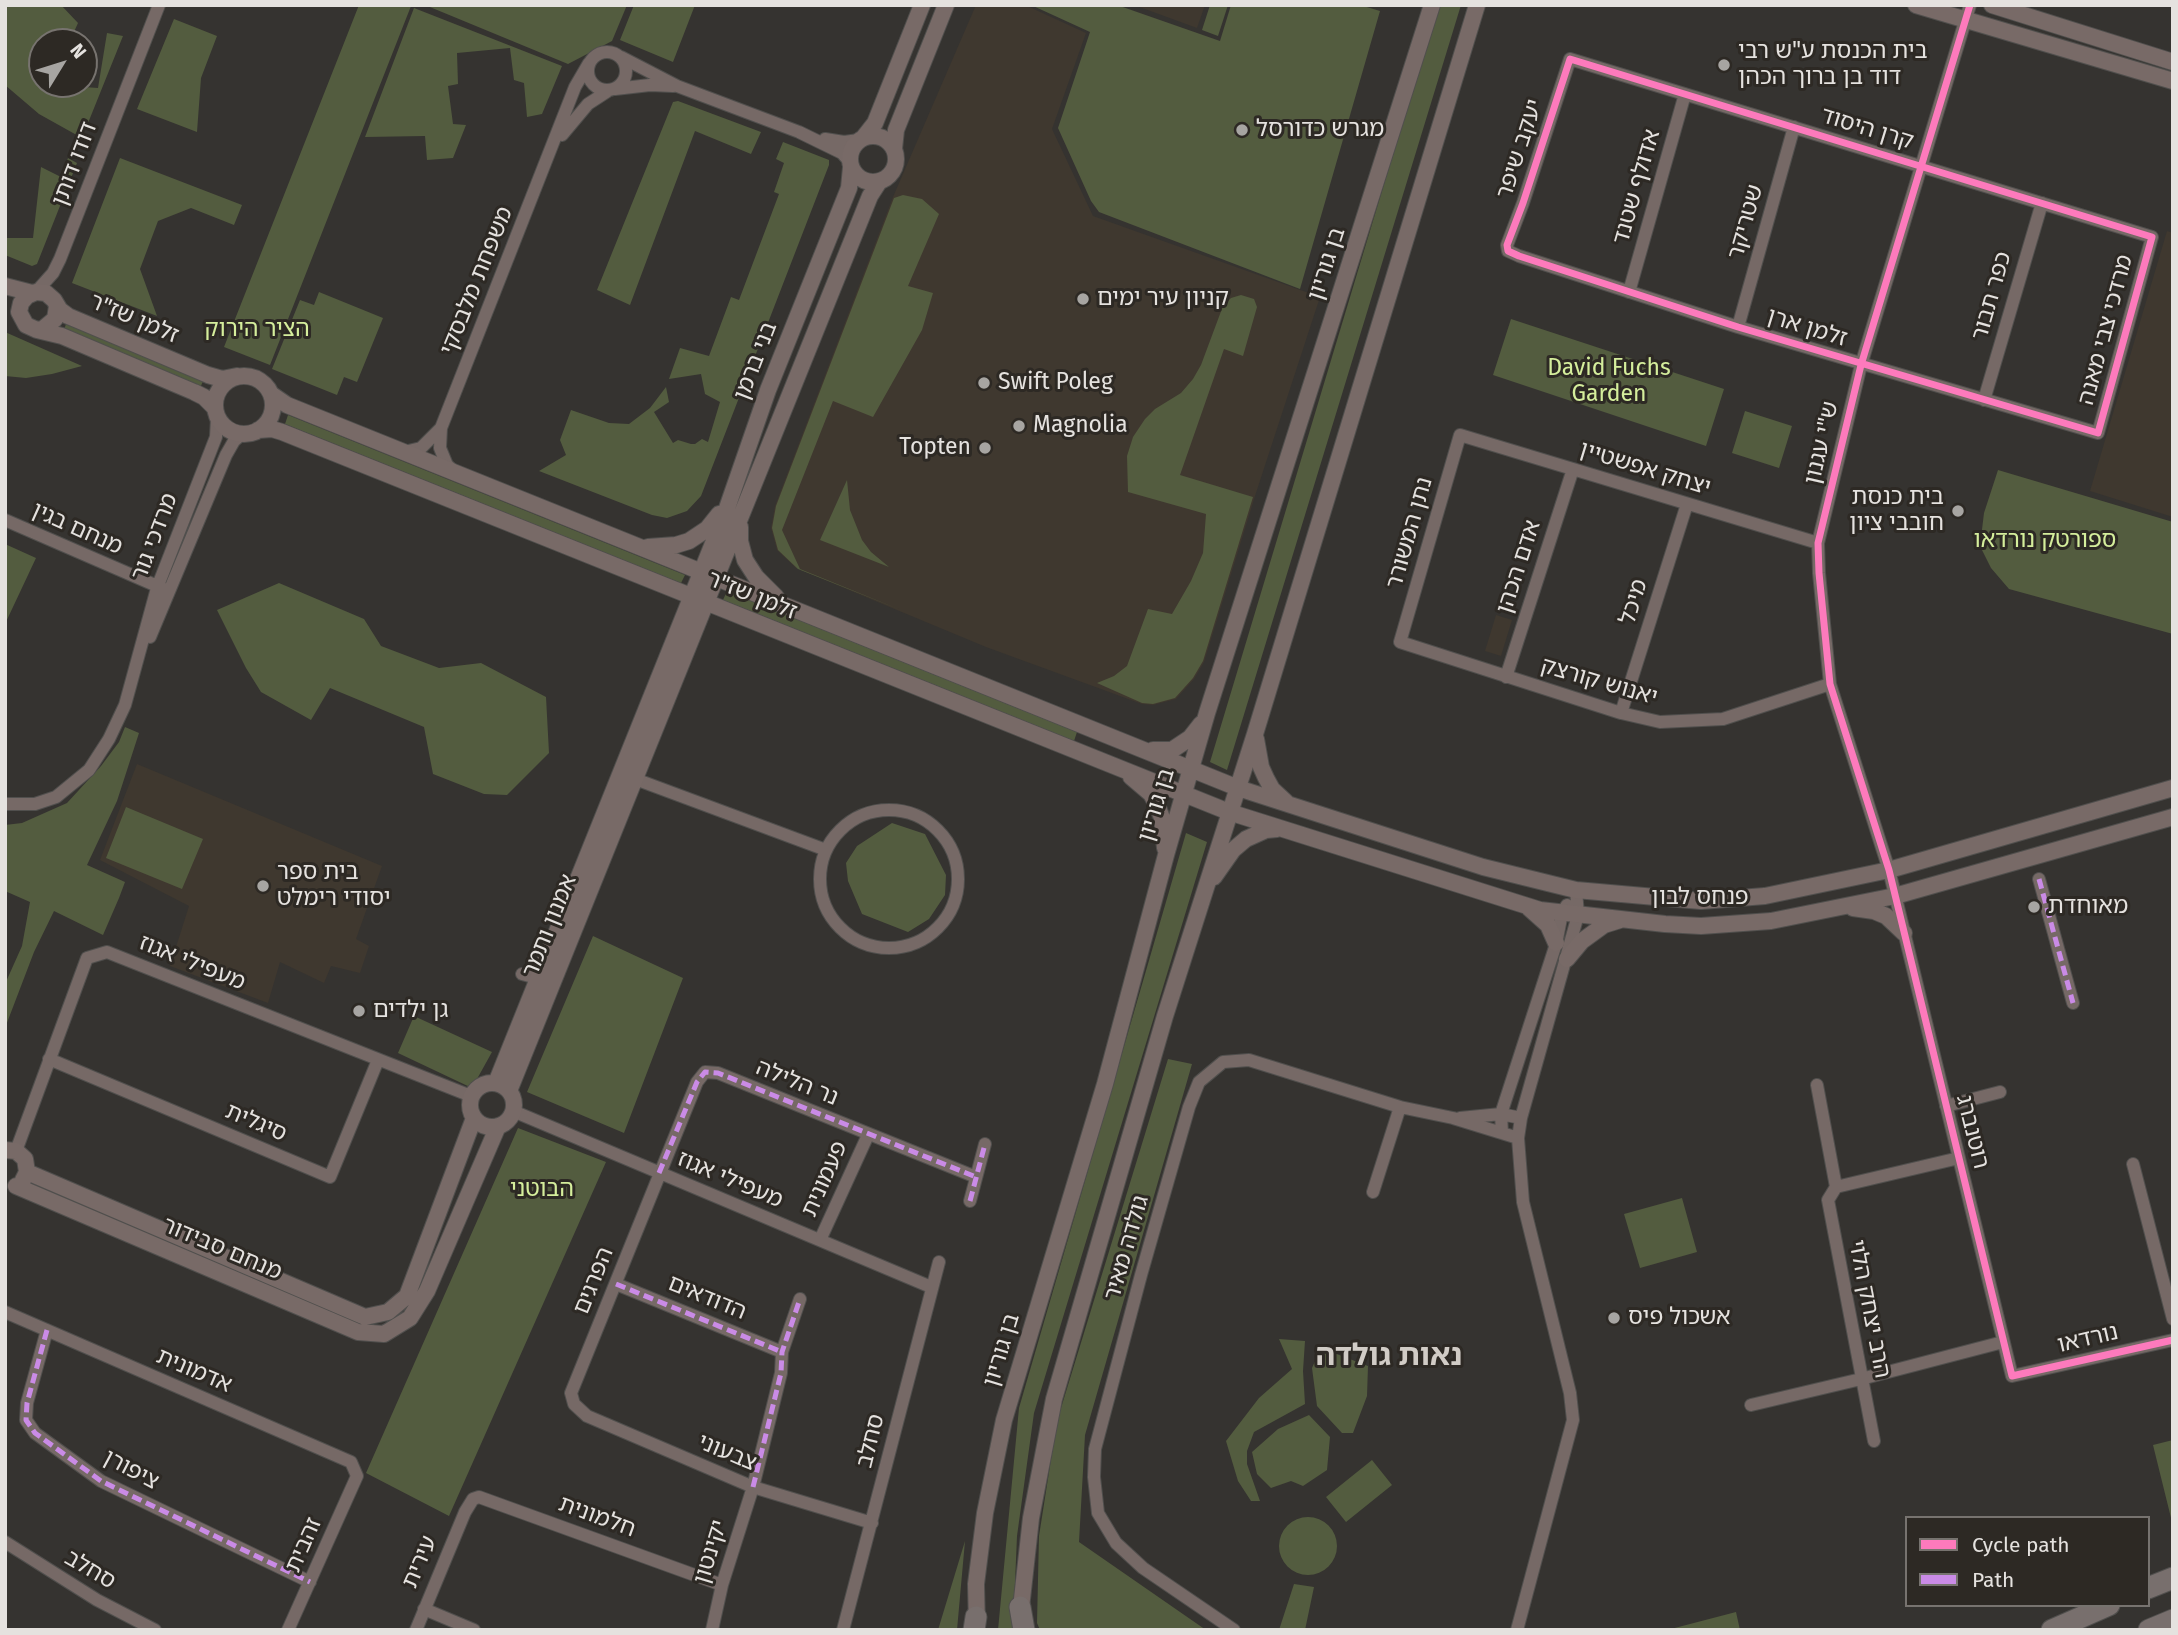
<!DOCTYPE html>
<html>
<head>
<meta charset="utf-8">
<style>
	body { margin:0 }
	#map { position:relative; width:2178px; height:1635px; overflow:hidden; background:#353330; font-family:"Fira Sans",sans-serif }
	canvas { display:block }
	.frame { position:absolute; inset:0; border:7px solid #e5e2df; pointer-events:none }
	.legend { position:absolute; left:1905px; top:1516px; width:245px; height:91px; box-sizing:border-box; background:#2d2924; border:2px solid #77736f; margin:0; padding:9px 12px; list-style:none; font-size:21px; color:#e5e2df }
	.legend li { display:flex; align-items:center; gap:14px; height:35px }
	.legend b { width:35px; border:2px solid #77736f }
	.north { position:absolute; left:28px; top:28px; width:70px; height:70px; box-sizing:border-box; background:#2d2924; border:2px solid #77736f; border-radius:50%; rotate:52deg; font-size:19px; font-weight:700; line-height:28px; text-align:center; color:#e5e2df }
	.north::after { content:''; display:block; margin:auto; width:24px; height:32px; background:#a7a5a2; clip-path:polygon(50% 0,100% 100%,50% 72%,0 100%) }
</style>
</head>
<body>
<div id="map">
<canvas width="2178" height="1635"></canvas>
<div class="frame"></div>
<ul class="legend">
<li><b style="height:9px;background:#fd7abc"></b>Cycle path</li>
<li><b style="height:9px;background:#ca8be6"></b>Path</li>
</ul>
<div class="north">N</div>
</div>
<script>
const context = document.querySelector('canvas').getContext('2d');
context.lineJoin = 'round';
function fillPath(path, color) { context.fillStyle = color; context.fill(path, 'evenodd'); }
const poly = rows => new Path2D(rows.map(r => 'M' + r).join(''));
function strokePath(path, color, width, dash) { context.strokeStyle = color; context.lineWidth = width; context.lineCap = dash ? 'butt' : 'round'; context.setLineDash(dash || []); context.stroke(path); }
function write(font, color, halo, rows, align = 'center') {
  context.font = font + ' "Fira Sans","Noto Sans Hebrew",sans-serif'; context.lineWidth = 6; context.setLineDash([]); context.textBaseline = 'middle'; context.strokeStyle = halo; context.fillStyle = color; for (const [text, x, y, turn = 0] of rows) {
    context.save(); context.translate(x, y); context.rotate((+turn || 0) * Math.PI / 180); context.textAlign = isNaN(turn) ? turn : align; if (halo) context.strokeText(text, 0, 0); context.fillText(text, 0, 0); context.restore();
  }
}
fillPath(poly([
	[976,5,1025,5,1086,33,1052,129,1093,216,1320,297,1255,496,1204,662,1194,679,1176,699,1153,705,1142,704,986,647,796,568,777,550,771,528,775,506,893,197],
	[1134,5,1205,5,1197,28],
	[2167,231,2173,233,2173,517,2090,491],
	[1496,615,1512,620,1501,656,1485,651],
	[137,764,382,866,356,939,369,946,360,973,331,966,324,983,280,962,268,1003,170,966,189,906,100,860]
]), '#3f382f');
fillPath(poly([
	[5,5,61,5,78,23,73,34,52,31,50,42,42,42,42,84,98,88,107,33,123,36,82,138,39,114,5,85],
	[359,5,411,6,270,365,224,347],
	[425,5,627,5,612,41,568,64],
	[634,5,695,5,673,62,620,40],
	[1031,5,1117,5,1220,41,1231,5,1360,5,1380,11,1300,289,1099,212,1091,201,1058,128,1090,32],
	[1210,5,1228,5,1218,36,1202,30],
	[1438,5,1461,5,1227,770,1210,762],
	[414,8,562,66,542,114,527,117,524,83,514,80,510,48,457,53,458,84,448,86,453,124,466,125,453,158,427,160,425,136,365,137],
	[174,19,217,36,201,78,197,132,137,109],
	[678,101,761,132,751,154,695,131,630,305,597,290,673,102],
	[783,142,829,160,829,165,701,496,687,511,667,518,652,515,539,471,566,455,560,440,571,410,609,423,629,424,650,408,666,387,669,402,654,412,673,443,678,440,691,444,695,444,702,439,708,442,720,402,705,394,701,374,669,379,680,348,709,356,731,297,739,300,779,194,774,192,784,163,776,159],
	[68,158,77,163,37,264,32,266,5,255,5,238,33,238,41,167,61,177],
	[120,158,242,205,234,225,191,208,158,221,140,269,157,316,72,283],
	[903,195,922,199,939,214,908,286,933,293,922,330,873,417,833,401,782,530,800,569,901,610,798,569,778,550,772,528,776,506,894,198],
	[319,292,383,318,357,382,344,377,337,395,272,369,300,300,314,305],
	[1241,295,1254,299,1257,307,1243,356,1224,349,1180,475,1253,497,1203,661,1193,678,1175,698,1153,704,1142,703,1097,683,1114,676,1127,666,1148,609,1172,614,1191,581,1203,553,1206,514,1128,492,1127,456,1133,437,1145,419,1155,409,1181,393,1193,379,1201,365,1223,306,1231,298],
	[1511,319,1724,389,1706,446,1493,375],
	[67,321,204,379,200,388,64,330],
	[5,332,82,366,52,374,26,378,5,376],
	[1745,411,1792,426,1779,468,1732,453],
	[288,415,685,575,681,583,658,574,285,424],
	[1998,470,2173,522,2173,634,2009,589,1991,568,1980,546,1984,513],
	[847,480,850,510,862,540,871,552,889,567,820,540],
	[5,544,36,558,5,624],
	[279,583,364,619,381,646,439,668,481,663,546,697,549,753,507,795,484,794,433,774,424,727,330,688,311,720,261,692,246,668,217,610],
	[727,591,1077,732,1074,741,723,600],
	[125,727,139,733,117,801,87,865,125,882,119,898,103,935,54,911,34,952,5,1028,5,984,22,946,30,902,5,891,5,825,22,823,67,803,101,766,119,742],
	[126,807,203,839,182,889,106,858],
	[892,823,925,834,946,875,945,895,929,919,908,932,862,914,848,881,846,863,857,846],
	[1186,833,1207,842,1034,1413,1017,1536,1013,1630,998,1630,1019,1408],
	[593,936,683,978,624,1133,527,1092],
	[414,1016,492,1052,472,1088,398,1053],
	[1168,1059,1192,1064,1085,1435,1079,1542,1206,1630,1040,1630,1037,1623,1039,1536,1057,1421],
	[518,1128,606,1162,449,1516,366,1473],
	[1682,1198,1697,1252,1640,1268,1624,1214],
	[1279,1339,1305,1341,1303,1371,1305,1404,1254,1432,1247,1451,1247,1464,1260,1501,1251,1501,1238,1481,1226,1441,1259,1398,1292,1369],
	[1321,1348,1368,1366,1367,1396,1353,1433,1342,1433,1317,1406,1312,1368],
	[1309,1415,1330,1437,1327,1470,1303,1486,1291,1481,1271,1488,1257,1474,1252,1452,1278,1429],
	[2173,1440,2173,1526,2153,1445],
	[1372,1460,1392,1485,1346,1522,1326,1497],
	'1279 1546a29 29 0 1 1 58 0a29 29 0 1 1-58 0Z',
	[965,1541,957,1630,938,1630],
	[1294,1584,1314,1587,1305,1630,1279,1630],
	[1736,1612,1740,1630,1667,1630]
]), '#535c3f');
const street = poly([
	[1970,5,1861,365,1818,543,1819,573,1830,684,1889,870,2012,1376,2173,1340],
	'588 71a19 19 0 1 1 38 0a19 19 0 1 1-38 0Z',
	[621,57,677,86,799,132,842,153,850,162],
	[1570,59,2152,237,2098,433,1738,327,1519,256,1508,251,1507,245,1523,203,1570,59],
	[615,89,650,85,673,86],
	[562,135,588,104,608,91],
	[825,139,844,142,859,140],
	[36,292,53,273,60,259,159,5],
	[1629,292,1685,94],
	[1738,327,1794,127],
	[1984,400,2042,203],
	[404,452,421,448,441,428],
	[455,472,447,465,440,448,441,428,575,87,589,63],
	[5,520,164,589],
	[1818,543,1460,435,1400,642,1621,713,1660,722,1723,719,1830,684],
	[150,637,226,455,234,441,243,433],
	[1506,677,1573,469],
	[1621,713,1687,504],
	[627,776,826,850],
	[5,804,35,804,56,797,89,770,109,739,125,705,157,588,216,437,217,417],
	'820 879a69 69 0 1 1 138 0a69 69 0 1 1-138 0Z',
	[2039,879,2073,1003],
	[522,974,537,978],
	[49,1059,330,1177,378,1060],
	[1817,1085,1836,1187],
	[1946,1106,2000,1092],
	[513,1111,931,1287],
	[1460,1118,1501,1114,1521,1118],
	[1502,1133,1501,1114,1556,944,1562,913,1567,905],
	[16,1151,87,958,107,952,471,1096],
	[2133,1164,2173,1319],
	[1373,1192,1400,1107],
	[970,1201,985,1144],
	[820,1240,868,1135],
	[616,1284,782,1352],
	[5,1312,351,1462,357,1476,288,1630],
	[47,1330,27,1403,26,1420,35,1433,101,1481,310,1582],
	[1751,1405,1861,1379,2003,1342],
	[1874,1441,1828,1200,1836,1187,1959,1158],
	[872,1523,753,1487,587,1416,574,1404,571,1393,697,1082,705,1072,718,1073,976,1177],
	[5,1542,97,1600,155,1630],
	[424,1609,474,1630],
	[416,1630,465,1512,473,1499,479,1497,722,1585],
	[712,1630,722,1585,753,1487,781,1373,782,1352,800,1299],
	[843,1630,939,1262],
	[1234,1630,1143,1568,1116,1543,1098,1513,1094,1477,1095,1449,1141,1275,1189,1107,1199,1082,1223,1062,1249,1060,1400,1107,1453,1118,1518,1138],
	[1517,1630,1573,1420,1570,1393,1523,1202,1518,1138,1521,1118,1578,915,1576,890]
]);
const secondary = poly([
	[1916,5,2173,81],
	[1992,5,2173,62],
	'850 159a23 23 0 1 1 46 0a23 23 0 1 1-46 0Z',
	[864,137,875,123,922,5],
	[894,149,896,130,946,5],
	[5,286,32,293],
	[57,306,55,319,43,329,37,330,26,325,19,312,21,303,27,296,36,292,46,293,54,300,60,310,68,316,208,375,222,379,237,376],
	[37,330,62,336,194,392,204,397,215,408],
	'215 405a29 29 0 1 1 58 0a29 29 0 1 1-58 0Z',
	[271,394,287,405,1238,788,1483,867,1576,890,1701,901,1765,896,1889,870,2173,788],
	[258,430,272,429,282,432,1229,812,1540,910,1665,924,1701,926,1771,921,1895,896,2173,817],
	[740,527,740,541,745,560,756,577,776,597],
	[648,547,676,545,689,541,707,529,719,514],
	[1256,739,1261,767,1266,778,1272,789,1286,802],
	[1153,750,1172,750,1190,738,1201,724],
	[1131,777,1151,794,1157,805,1162,818,1165,848],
	[1214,877,1233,850,1246,839,1266,830,1277,829],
	[1529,908,1548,925,1556,943],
	[1853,908,1874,911,1886,916,1904,933],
	[1567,959,1582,941,1604,925,1620,920],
	'470 1105a22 22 0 1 1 44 0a22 22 0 1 1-44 0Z',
	[496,1083,726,511,768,390,849,188,851,167],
	[509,1091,870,196,879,182],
	[5,1150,16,1151,25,1159,27,1172,23,1180],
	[27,1172,365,1317,388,1312,407,1296,474,1118],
	[16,1186,358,1332,384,1334,410,1318,427,1291,498,1126],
	[1020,1617,1031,1518,1054,1399,1165,1016,1255,734,1477,5],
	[977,1627,976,1584,985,1513,1004,1420,1105,1084,1166,855,1207,713,1432,5]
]);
const highway = poly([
	[2148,1588,2173,1578],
	[1020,1607,1024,1630],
	[974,1630,976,1617],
	[2052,1630,2109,1605],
	[2149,1630,2173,1620]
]);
strokePath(street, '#504f4d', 14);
strokePath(secondary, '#504f4d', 18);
strokePath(highway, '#504f4d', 23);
strokePath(street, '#766966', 12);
strokePath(secondary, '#786a67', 16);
strokePath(highway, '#786f6d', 21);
strokePath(poly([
	[2039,879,2073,1003],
	[659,1173,697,1082,705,1072,718,1073,976,1177],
	[970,1201,985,1144],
	[616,1284,782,1352],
	[47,1330,27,1403,26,1420,35,1433,101,1481,310,1582],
	[753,1487,781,1373,782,1352,800,1299]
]), '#ca8be6', 5, [10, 5]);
strokePath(poly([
	[1970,5,1861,365,1818,543,1819,573,1830,684,1889,870,2012,1376,2173,1340],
	[1570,59,2152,237,2098,433,1738,327,1519,256,1508,251,1507,245,1523,203,1570,59]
]), '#fd7abc', 7);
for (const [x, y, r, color] of [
	[1724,65,7,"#a7a5a2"],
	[1242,130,7,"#a7a5a2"],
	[1083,299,7,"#a7a5a2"],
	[984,383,7,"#a7a5a2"],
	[1019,426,7,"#a7a5a2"],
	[985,448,7,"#a7a5a2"],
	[1958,511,7,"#a7a5a2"],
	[263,886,7,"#a7a5a2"],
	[2034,907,7,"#a7a5a2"],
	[359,1011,7,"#a7a5a2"],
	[1614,1318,7,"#a7a5a2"]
]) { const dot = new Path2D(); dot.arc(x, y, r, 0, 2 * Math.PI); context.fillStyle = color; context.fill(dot); strokePath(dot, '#2d2924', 2.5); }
write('23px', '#e5e2df', '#2d2924', [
	["בית הכנסת ע\"ש רבי",1738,52],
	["דוד בן ברוך הכהן",1738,78],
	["מגרש כדורסל",1256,130],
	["קניון עיר ימים",1097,299],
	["Swift Poleg",998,383],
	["Magnolia",1033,426],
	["Topten",971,448,"right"],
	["בית כנסת",1944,498,"right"],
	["חובבי ציון",1944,524,"right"],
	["בית ספר",277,873],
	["יסודי רימלט",277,899],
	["מאוחדת",2048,907],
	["גן ילדים",373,1011],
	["אשכול פיס",1628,1318]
], 'left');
write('23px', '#e5e2df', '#2d2924', [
	["קרן היסוד",1867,129,17],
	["יעקב שיפר",1520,149,-72],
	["דודו דותן",75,164,-69],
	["אדולף שטנד",1637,187,-74],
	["שטריקר",1746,222,-74],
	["בן גוריון",1327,264,-72],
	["משפחת מלבסקי",477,281,-68],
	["כפר תבור",1992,296,-74],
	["זלמן שז\"ר",134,319,23],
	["זלמן ארן",1807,328,17],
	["מרדכי צבי מאנה",2106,330,-75],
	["בני ברמן",756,361,-69],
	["ש\"י עגנון",1822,443,-77],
	["יצחק אפשטיין",1645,469,17],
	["מנחם בגין",77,529,24],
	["נתן המשורר",1410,533,-74],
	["מרדכי גור",155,537,-69],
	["אדם הכהן",1519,567,-72],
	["זלמן שז\"ר",752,596,22],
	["מיכל",1634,602,-73],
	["יאנוש קורצק",1599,682,16],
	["בן גוריון",1157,805,-73],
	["פנחס לבון",1700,898],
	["אמנון ותמר",550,926,-68],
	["מעפילי אגוז",192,963,22],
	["נר הלילה",797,1083,22],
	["סיגלית",256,1123,23],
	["רוטנברג",1972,1132,76],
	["פעמונית",825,1179,-66],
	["מעפילי אגוז",730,1180,23],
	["גולדה מאיר",1127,1248,-74],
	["מנחם סבידור",222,1249,23],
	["הפרגים",594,1281,-68],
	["הדודאים",707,1298,22],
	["הרב יצחק הלוי",1869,1309,79],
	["נורדאו",2088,1339,-13],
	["בן גוריון",1002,1350,-73],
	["אדמונית",194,1371,23],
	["סחלב",871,1441,-76],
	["צבעוני",727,1453,23],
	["ציפורן",131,1470,28],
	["חלמונית",597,1517,20],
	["זהבית",304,1545,-66],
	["יקינטון",711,1552,-73],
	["עירית",420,1562,-67],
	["סחלב",90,1570,30]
]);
write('23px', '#d5ee9c', '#2d2924', [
	["הציר הירוק",257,330],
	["David Fuchs",1609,369],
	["Garden",1609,395],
	["ספורטק נורדאו",2045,541],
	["הבוטני",542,1190]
]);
write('bold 30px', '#d1ccc6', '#2d2924', [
	["נאות גולדה",1389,1357]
]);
</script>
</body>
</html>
